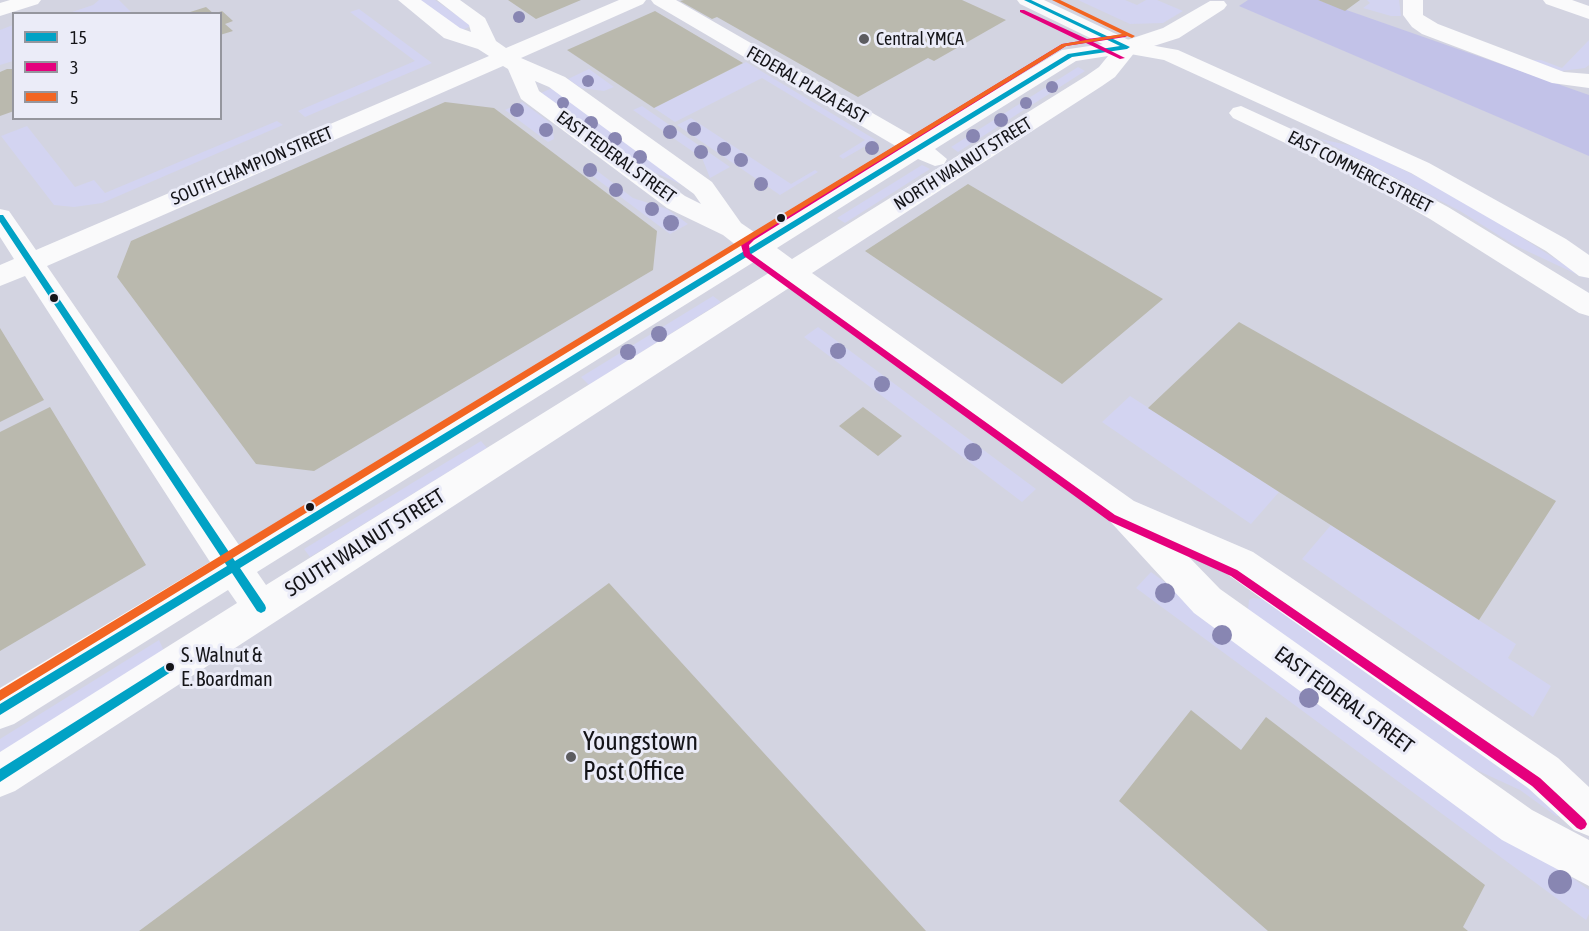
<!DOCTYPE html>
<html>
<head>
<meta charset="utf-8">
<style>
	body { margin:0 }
	#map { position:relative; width:1589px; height:931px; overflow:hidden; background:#e1e1e7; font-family:"Asap Condensed",sans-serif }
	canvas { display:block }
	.legend { position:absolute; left:12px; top:12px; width:210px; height:108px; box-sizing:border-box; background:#ebecf8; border:2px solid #95969e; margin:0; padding:8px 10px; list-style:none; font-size:18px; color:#141418 }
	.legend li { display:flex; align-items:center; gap:12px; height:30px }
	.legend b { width:30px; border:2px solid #95969e }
</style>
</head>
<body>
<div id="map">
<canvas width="1589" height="931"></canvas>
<ul class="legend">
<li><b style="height:8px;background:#01a2c5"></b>15</li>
<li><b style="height:8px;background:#e5007d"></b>3</li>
<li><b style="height:8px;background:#f26522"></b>5</li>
</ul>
</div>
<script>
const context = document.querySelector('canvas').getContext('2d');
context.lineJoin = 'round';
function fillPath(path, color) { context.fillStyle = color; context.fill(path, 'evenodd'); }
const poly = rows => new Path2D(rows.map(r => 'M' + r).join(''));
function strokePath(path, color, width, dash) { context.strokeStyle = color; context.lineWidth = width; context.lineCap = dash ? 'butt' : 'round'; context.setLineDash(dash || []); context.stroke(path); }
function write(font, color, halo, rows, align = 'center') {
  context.font = font + ' "Asap Condensed",sans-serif'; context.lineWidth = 6; context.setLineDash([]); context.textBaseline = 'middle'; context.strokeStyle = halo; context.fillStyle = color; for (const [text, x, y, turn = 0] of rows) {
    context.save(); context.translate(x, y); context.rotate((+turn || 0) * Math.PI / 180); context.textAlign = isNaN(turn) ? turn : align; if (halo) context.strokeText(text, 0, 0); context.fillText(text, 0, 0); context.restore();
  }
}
fillPath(poly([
	[0,0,1589,0,1589,931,0,931],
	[14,14,220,14,220,118,14,118]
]), '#d3d4e1');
fillPath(poly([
	[99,0,119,0,132,13,69,13,93,5],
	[418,0,435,0,469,24,469,27,462,30],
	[1078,0,1125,0,1137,5,1146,0,1157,0,1183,11,1163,23,1130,24],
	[1367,0,1399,0,1401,16,1391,16,1363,8,1370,3],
	[359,9,432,63,305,117,298,111,415,61,350,12],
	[13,25,13,61,0,65,0,30],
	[1589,40,1589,65,1585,68,1561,71,1531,60,1541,60,1562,68],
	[746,62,876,140,843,159,839,156,865,140,762,78,675,122,654,108],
	[1078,67,1085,71,958,152,951,147],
	[589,69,614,87,604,91,581,88,568,79],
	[552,88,689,188,638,165,541,93],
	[522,102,552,124,554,139,548,142,505,110],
	[642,106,671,126,730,167,710,178,702,158,633,110],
	[691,118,791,184,815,170,818,172,780,195,677,125],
	[277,121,283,125,102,203,74,207,54,205,1,136,27,126,75,187,94,180,105,193],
	[1320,139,1357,147,1426,181,1502,225,1587,279,1514,245,1460,211],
	[588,164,633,198,667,209,688,224,670,234,582,168],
	[922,165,930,169,845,223,837,218],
	[713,296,721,302,589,385,581,377],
	[818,327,1036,489,1022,502,804,337],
	[1130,396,1279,492,1251,524,1102,422],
	[481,441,487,448,310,557,304,549],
	[1331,525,1516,644,1508,658,1551,686,1533,717,1302,559],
	[1151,572,1589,890,1589,914,1586,920,1136,588],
	[1253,598,1263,599,1560,807,1561,816,1556,816,1520,790,1444,755,1248,610,1249,600],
	[159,640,164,651,0,753,0,739]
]), '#d3d4f1');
fillPath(poly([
	[1248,0,1318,0,1589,95,1589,156,1239,6]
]), '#c2c2e8');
fillPath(poly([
	[508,0,581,0,536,19],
	[684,0,962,0,1006,20,934,61,928,58,858,97,717,17,712,19,680,1],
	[1318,0,1360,0,1345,11],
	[206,7,214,14,187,14,187,13],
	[222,11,233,21,225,24,233,31,220,35,220,14,216,13],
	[655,11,743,63,654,108,567,50],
	[7,69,14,69,14,111,0,116,0,72],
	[445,102,494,108,657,231,653,270,314,471,256,464,117,277,131,241],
	[968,184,1163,299,1062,384,865,251],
	[1239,322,1556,501,1479,620,1148,408],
	[0,328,44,400,0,422],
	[50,407,146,565,0,651,0,432],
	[863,407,902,436,878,456,839,426],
	[609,583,926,931,139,931],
	[1191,710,1241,750,1266,717,1485,885,1463,927,1468,931,1268,931,1119,801]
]), '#bab9ae');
fillPath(poly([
	[398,0,421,0,460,28,471,32,469,25,437,0,460,0,485,18,496,41,506,48,619,0,646,0,643,4,521,58,565,77,712,182,741,223,757,234,899,148,654,4,651,0,676,0,916,138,1062,50,1124,41,1163,28,1210,1,1224,1,1227,5,1224,9,1179,38,1135,52,1115,77,1102,86,812,273,1134,501,1253,552,1558,758,1589,787,1589,836,1574,830,1528,788,1227,574,1187,555,1220,589,1532,810,1589,840,1589,886,1502,840,1194,613,1107,518,792,286,15,791,0,797,0,752,237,603,228,590,14,724,0,729,0,688,210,562,25,276,0,286,0,265,14,259,0,237,0,209,9,211,36,250,489,56,478,49,444,38,398,0],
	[1108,56,1099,67,1086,76,792,259,777,248,918,159,935,166,944,164,947,159,935,149,1076,61,1108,56],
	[503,66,508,69,521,99,667,208,723,235,737,246,239,545,47,266,503,66],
	[535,81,549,87,694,194,701,204,685,196,539,91,535,81],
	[757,260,772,271,266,585,257,572,757,260],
	[1403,0,1423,0,1423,15,1438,24,1564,72,1589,74,1589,88,1552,83,1422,34,1412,27,1403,15,1403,0],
	[1543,0,1572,0,1589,6,1589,19,1546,4,1543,0]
]), '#fafafb');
fillPath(poly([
	[10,0,41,0,38,4,0,16,0,3,10,0],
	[1017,0,1044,0,1133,42,1178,50,1429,163,1566,239,1589,255,1589,278,1579,276,1546,251,1411,173,1164,60,1119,52,1020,4,1017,0],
	[1241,106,1372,166,1448,207,1589,293,1589,316,1579,313,1430,219,1354,176,1233,118,1229,113,1233,108,1241,106]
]), '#fafafb');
fillPath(poly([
	[1024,0,1031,0,1130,47,1127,49,1072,57,240,568,265,605,266,608,265,611,261,613,257,611,232,573,0,715,0,704,227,566,0,222,0,215,3,215,235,561,1068,54,1120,46,1024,0],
	[170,662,174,664,175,667,174,670,0,782,0,769,170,662]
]), '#01a2c5');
fillPath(poly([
	[1020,10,1024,10,1087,39,1127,34,1127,36,1125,37,1093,42,1125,58,1120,59,1086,43,1066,46,754,240,749,245,750,253,1115,515,1237,570,1540,778,1585,820,1587,824,1585,828,1581,830,1577,828,1532,786,1231,576,1109,521,744,256,741,245,748,236,1062,44,1080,41,1020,12,1020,10]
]), '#e5007d');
fillPath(poly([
	[1052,0,1060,0,1135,36,1132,38,1127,36,1066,46,0,701,0,690,1062,44,1122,34,1052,0]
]), '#f26522');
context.fillStyle = '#8886b2';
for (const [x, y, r] of [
	[519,17,6],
	[588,81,6],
	[1052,87,6],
	[563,103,6],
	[1026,103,6],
	[517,110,7],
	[1001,120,7],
	[591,123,7],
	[694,129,7],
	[546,130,7],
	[670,132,7],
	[973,136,7],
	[615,139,7],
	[872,148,7],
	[724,149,7],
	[701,152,7],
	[640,157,7],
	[741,160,7],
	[590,170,7],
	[761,184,7],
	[616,190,7],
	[652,209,7],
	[671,223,8],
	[659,334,8],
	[838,351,8],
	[628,352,8],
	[882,384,8],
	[973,452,9],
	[1165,593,10],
	[1222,635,10],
	[1309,698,10],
	[1560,882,12]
]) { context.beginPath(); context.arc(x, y, r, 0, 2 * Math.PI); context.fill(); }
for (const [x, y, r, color] of [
	[864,39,6,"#5c5c60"],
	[781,218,5,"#141418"],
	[54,298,5,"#141418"],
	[310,507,5,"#141418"],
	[170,667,5,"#141418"],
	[571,757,6,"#5c5c60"]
]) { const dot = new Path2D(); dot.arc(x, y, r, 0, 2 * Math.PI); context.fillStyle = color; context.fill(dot); strokePath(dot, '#ebecf8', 2); }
write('18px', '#141418', '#ebecf8', [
	["Central YMCA",876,39]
], 'left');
write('18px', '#141418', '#ebecf8', [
	["FEDERAL PLAZA EAST",807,85,30],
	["EAST FEDERAL STREET",616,157,36],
	["NORTH WALNUT STREET",963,164,-32],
	["SOUTH CHAMPION STREET",252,166,-23],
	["EAST COMMERCE STREET",1360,172,27]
]);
write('20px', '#141418', '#ebecf8', [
	["S. Walnut &",181,656],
	["E. Boardman",181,680]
], 'left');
write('21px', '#141418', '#ebecf8', [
	["SOUTH WALNUT STREET",365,543,-32],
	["EAST FEDERAL STREET",1344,700,36]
]);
write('26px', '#141418', '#ebecf8', [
	["Youngstown",583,742],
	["Post Office",583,772]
], 'left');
</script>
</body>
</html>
